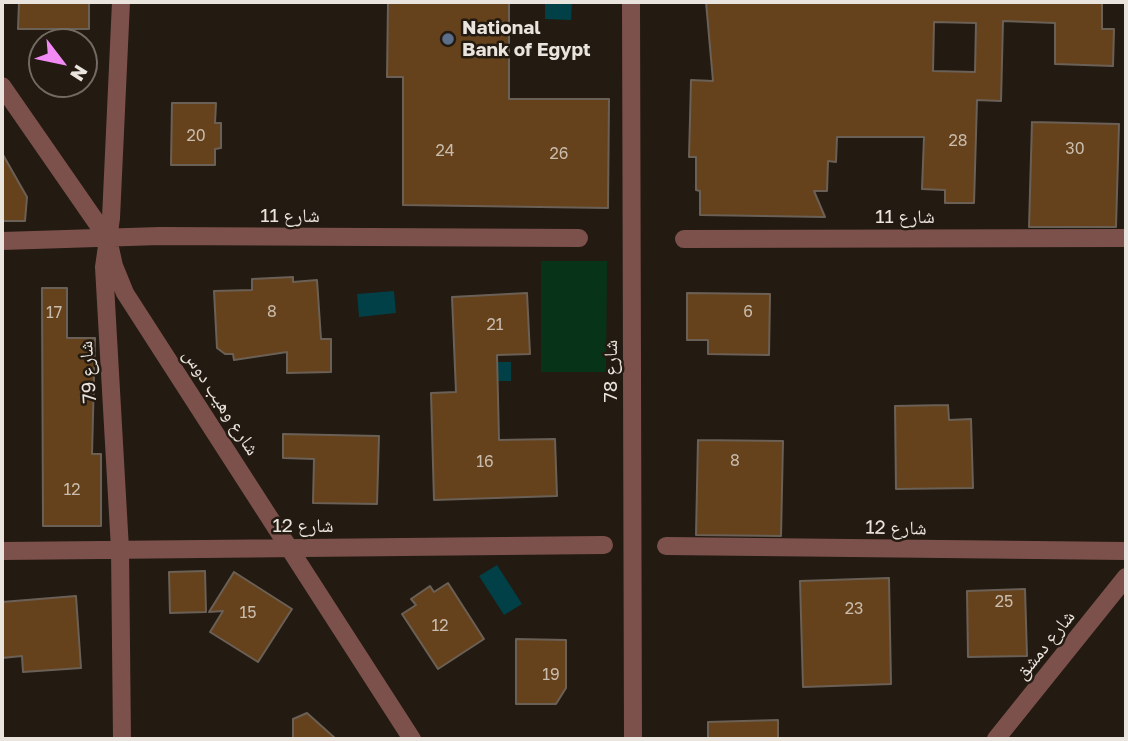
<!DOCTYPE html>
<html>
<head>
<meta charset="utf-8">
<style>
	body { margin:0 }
	#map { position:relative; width:1128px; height:741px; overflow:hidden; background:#231a11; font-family:"Golos Text",sans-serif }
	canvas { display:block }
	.frame { position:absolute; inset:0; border:4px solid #eae4de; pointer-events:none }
	.north { position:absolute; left:28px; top:28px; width:70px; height:70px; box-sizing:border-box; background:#231a11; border:2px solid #736b63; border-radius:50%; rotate:122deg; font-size:19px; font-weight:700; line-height:28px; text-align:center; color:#eae4de }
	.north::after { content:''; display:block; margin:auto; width:24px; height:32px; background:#f28af3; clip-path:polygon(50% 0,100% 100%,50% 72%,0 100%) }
</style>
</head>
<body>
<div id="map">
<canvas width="1128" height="741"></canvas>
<div class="frame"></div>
<div class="north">N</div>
</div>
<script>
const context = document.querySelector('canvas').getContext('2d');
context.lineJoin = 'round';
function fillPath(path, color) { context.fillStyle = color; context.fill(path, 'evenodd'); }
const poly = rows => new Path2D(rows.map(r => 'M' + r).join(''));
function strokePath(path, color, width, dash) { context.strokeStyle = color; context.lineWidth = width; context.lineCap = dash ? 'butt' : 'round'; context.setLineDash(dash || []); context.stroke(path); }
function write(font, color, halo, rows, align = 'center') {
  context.font = font + ' "Golos Text","Noto Naskh Arabic",sans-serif'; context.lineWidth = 5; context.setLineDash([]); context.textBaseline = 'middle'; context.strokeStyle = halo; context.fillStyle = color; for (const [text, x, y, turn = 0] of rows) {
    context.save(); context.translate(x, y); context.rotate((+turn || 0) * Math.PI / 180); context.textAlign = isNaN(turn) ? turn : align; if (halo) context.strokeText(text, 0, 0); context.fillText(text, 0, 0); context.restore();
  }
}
fillPath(poly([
	[541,261,607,261,606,372,541,372]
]), '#073418');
fillPath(poly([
	[545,2,572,2,571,20,545,19],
	[394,291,396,313,359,317,357,294],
	[476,362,511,362,511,381,476,381],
	[497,565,522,604,504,615,479,576]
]), '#014047');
const building = poly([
	[19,2,89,2,89,29,18,29,19,2],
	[388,2,509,2,509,99,609,99,608,208,403,205,403,77,387,77,388,2],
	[706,2,1102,2,1102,29,1114,29,1113,66,1055,64,1055,23,1003,21,1001,101,977,100,974,203,945,203,945,190,922,189,924,137,837,137,836,162,828,161,827,191,814,191,825,217,700,215,700,191,696,190,696,157,689,157,691,80,713,81,706,2],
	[934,22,976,23,975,72,933,71,934,22],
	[172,103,216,103,215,123,221,123,221,148,215,149,215,165,171,165,172,103],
	[1032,122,1119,124,1116,227,1029,227,1032,122],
	[2,153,27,197,25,221,2,221,2,153],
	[293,277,293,282,317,280,321,339,331,339,331,372,287,373,287,352,234,360,233,354,225,354,217,348,214,291,252,290,252,279,293,277],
	[42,288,67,288,67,338,95,338,92,454,101,454,101,526,43,526,42,288],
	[527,293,530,354,497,355,499,440,555,439,557,496,434,500,431,393,456,392,452,297,527,293],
	[687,293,770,294,769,355,708,354,708,340,687,340,687,293],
	[948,405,949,420,971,419,973,488,896,489,895,406,948,405],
	[283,434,379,436,377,504,313,503,314,459,283,458,283,434],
	[698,440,783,441,781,536,696,535,698,440],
	[205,571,206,612,170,613,169,572,205,571],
	[234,572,292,609,258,662,210,632,223,611,209,612,234,572],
	[889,578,891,684,803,687,800,581,889,578],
	[448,583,484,639,438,669,402,614,416,605,411,599,430,586,434,592,448,583],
	[1025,589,1027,656,968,657,967,591,1025,589],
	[76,596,81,668,23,672,22,656,2,658,2,602,76,596],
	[516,639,566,640,566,688,556,704,516,704,516,639],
	[307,713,336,739,293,739,293,719,307,713],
	[778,720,778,739,708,739,708,722,778,720]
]);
fillPath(building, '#65421b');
strokePath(building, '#6b6056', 2);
strokePath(poly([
	[121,2,111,218,104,267,120,549,122,739],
	[631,2,633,739],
	[2,86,108,239,114,266,125,293,412,739],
	[684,239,1126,238],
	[2,241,160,236,579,238],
	[666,546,1126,551],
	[2,551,604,545],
	[996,739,1126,577]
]), '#7c514c', 18);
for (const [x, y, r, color] of [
	[448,39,7,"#5c6f8a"]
]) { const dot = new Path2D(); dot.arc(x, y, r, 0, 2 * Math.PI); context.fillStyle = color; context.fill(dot); strokePath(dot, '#231a11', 2.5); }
write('16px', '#c9bcad', null, [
	["20",196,136],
	["28",958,141],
	["30",1075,149],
	["24",445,151],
	["26",559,154],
	["8",272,312],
	["6",748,312],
	["17",54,313],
	["21",495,325],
	["8",735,461],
	["16",485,462],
	["12",72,490],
	["25",1004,602],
	["23",854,609],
	["15",248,613],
	["12",440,626],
	["19",551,675]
]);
write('bold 19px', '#eae4de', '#231a11', [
	["National",462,28],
	["Bank of Egypt",462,50]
], 'left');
write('19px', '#eae4de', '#231a11', [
	["شارع 11",290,216],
	["شارع 11",905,217],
	["شارع 78",611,371,-90],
	["شارع 79",88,372,-94],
	["شارع وهيب دوس",221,402,57],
	["شارع 12",303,526],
	["شارع 12",896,528,1],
	["شارع دمشق",1045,645,-51]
]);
</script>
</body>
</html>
